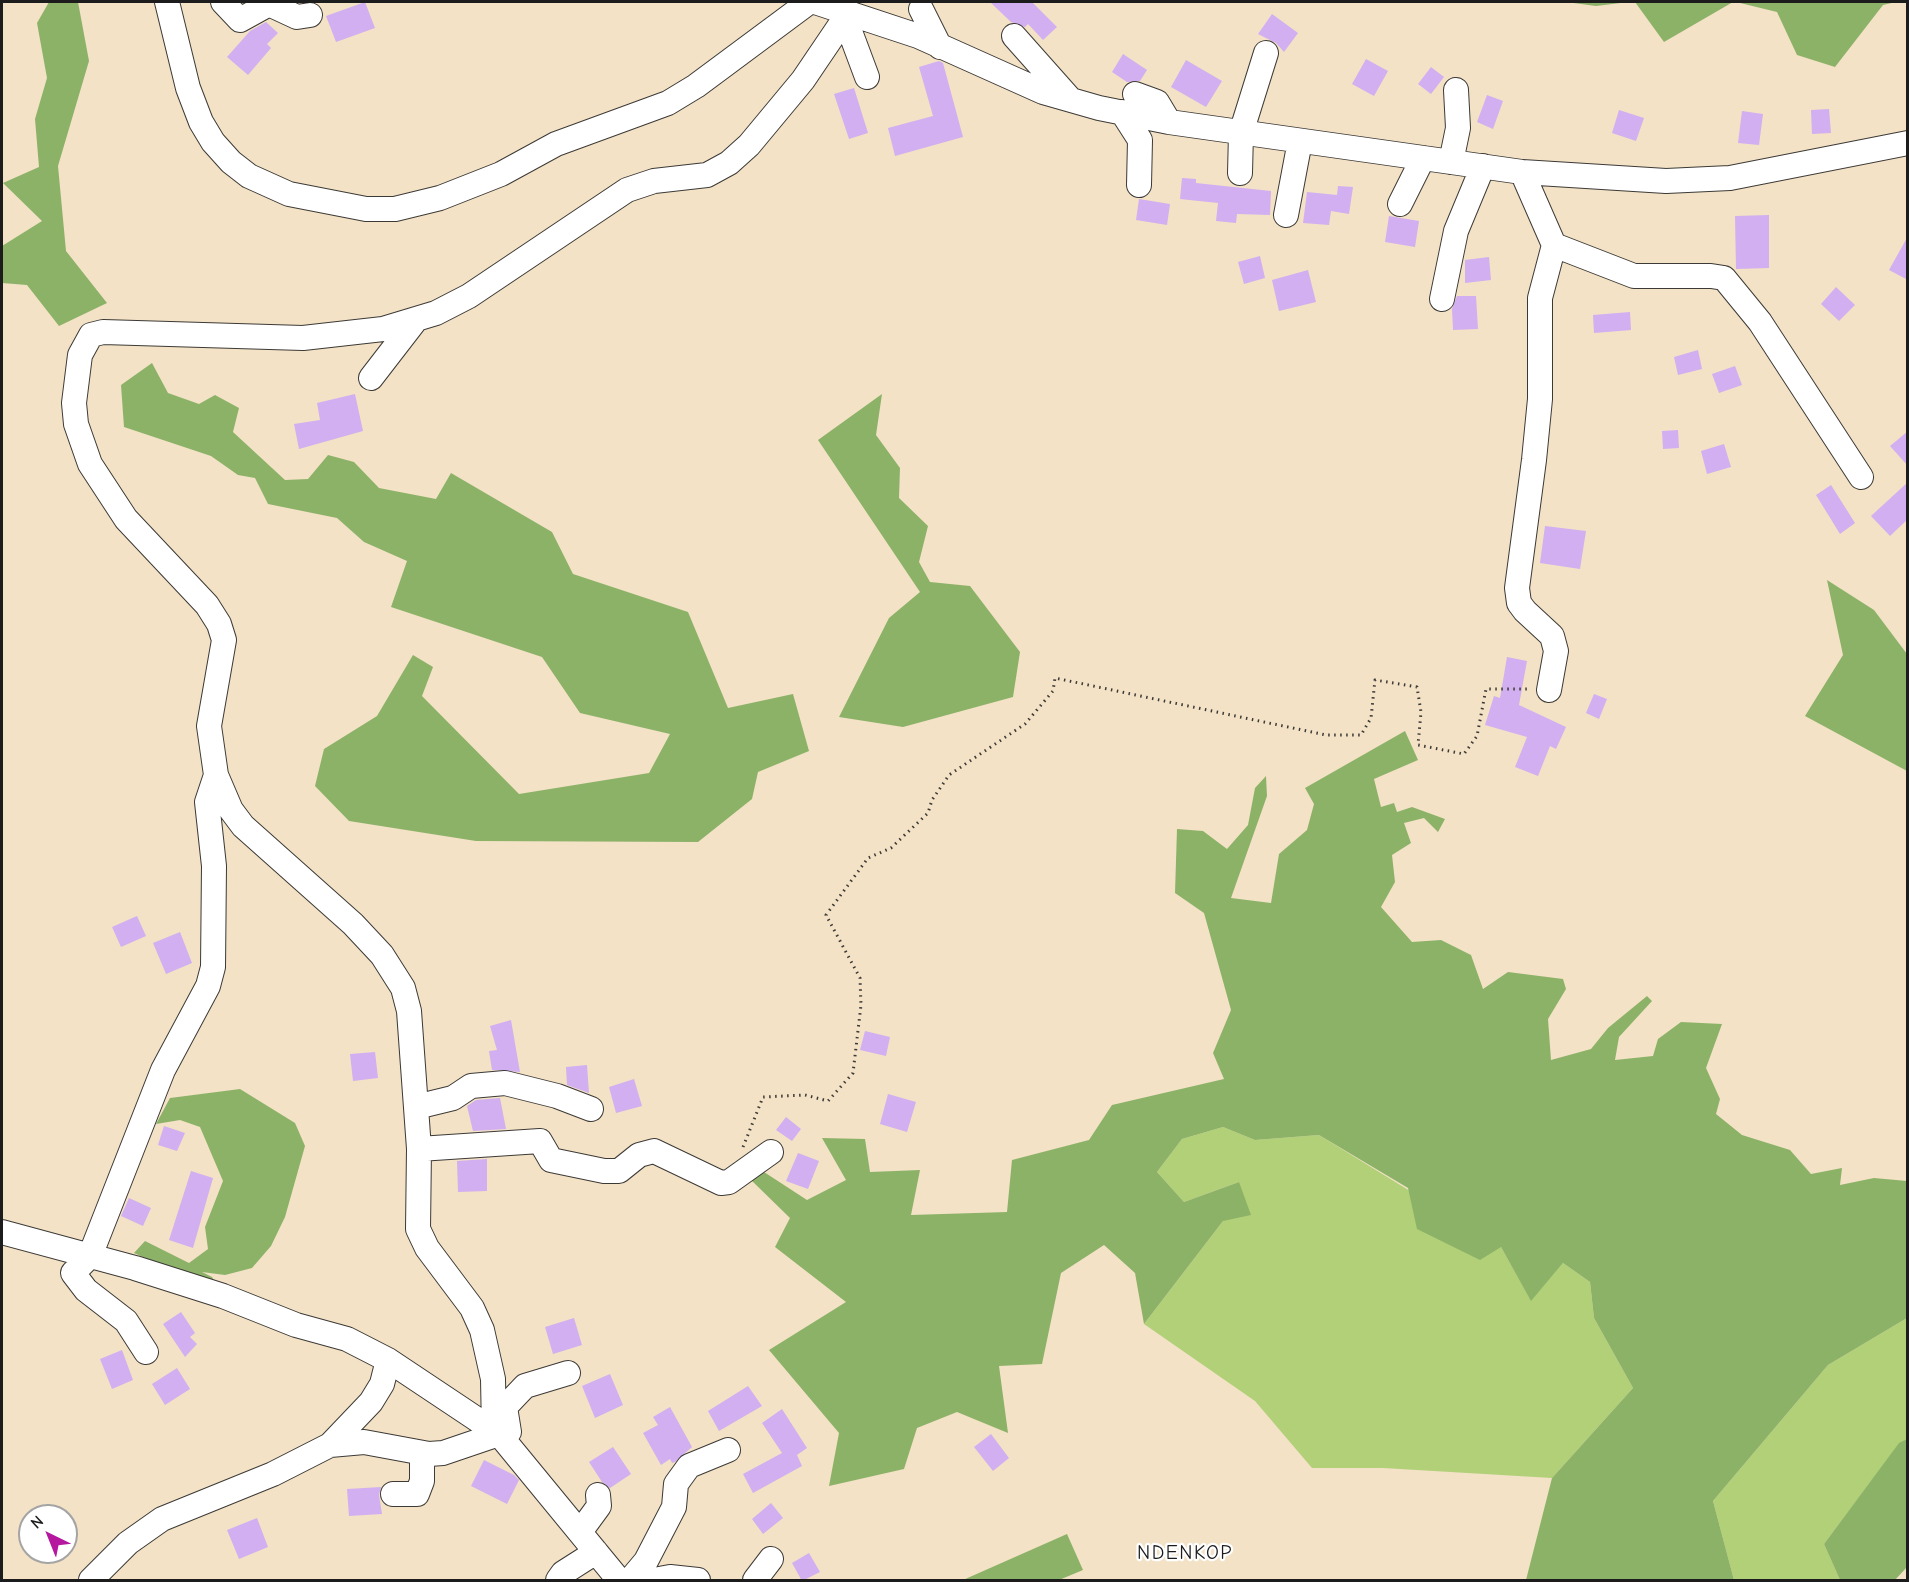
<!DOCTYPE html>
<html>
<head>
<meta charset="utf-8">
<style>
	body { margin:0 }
	#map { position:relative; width:1909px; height:1582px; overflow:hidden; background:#f3e2c6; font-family:"Comic Neue",sans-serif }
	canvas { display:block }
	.frame { position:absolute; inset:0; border:3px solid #1c1c1c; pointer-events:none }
	.north { position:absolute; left:18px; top:1504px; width:60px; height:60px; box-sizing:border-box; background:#fff; border:2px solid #a4a4a4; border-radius:50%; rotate:317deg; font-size:16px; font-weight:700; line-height:24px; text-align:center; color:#1c1c1c }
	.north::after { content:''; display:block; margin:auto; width:21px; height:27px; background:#b5179e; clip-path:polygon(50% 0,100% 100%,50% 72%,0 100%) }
</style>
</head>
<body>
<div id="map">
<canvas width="1909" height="1582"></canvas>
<div class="frame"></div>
<div class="north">N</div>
</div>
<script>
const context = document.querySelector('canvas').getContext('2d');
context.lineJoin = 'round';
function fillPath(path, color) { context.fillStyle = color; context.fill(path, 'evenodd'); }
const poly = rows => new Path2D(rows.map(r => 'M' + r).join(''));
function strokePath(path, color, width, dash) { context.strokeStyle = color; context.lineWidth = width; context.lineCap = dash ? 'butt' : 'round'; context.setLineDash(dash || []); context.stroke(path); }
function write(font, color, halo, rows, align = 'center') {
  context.font = font + ' "Comic Neue",sans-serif'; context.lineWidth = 4.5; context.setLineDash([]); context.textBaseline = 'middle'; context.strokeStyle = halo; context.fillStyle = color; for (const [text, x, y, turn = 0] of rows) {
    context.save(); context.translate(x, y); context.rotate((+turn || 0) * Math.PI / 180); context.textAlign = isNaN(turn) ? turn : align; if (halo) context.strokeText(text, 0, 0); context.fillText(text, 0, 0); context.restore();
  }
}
fillPath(poly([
	[1223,1127,1255,1140,1319,1135,1501,1247,1531,1300,1563,1263,1590,1282,1594,1318,1633,1388,1552,1478,1383,1468,1312,1468,1255,1401,1144,1324,1223,1221,1239,1182,1184,1202,1157,1172,1182,1139],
	[1907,1318,1907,1439,1899,1444,1824,1544,1840,1580,1734,1580,1713,1501,1828,1365]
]), '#b1d078');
fillPath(poly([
	[49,2,78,2,89,61,58,166,66,251,107,303,59,326,27,285,2,283,2,246,42,221,3,183,39,167,35,119,47,78,37,23],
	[1566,2,1629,2,1596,6],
	[1635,2,1733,2,1664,42],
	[1736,2,1896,2,1883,5,1835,67,1797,55,1777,12],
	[152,363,168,393,199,404,215,395,239,408,233,432,285,480,308,479,328,455,354,462,379,488,436,499,451,473,552,532,573,574,688,612,728,708,793,694,809,751,758,772,752,799,698,842,476,841,349,821,315,786,324,749,377,716,413,655,433,667,422,696,519,794,649,773,670,734,580,713,542,657,391,607,407,561,364,542,337,518,268,504,255,478,238,475,211,456,124,427,121,385],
	[882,394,876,435,900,468,899,498,928,526,919,562,930,582,970,586,1020,652,1013,697,903,727,839,717,889,618,920,592,818,440],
	[1827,580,1874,610,1907,654,1907,771,1805,716,1843,655],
	[1405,731,1418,760,1374,779,1381,807,1394,803,1397,812,1412,807,1445,819,1438,832,1424,818,1404,823,1411,843,1392,855,1395,882,1381,907,1412,942,1441,940,1471,955,1483,989,1508,972,1563,979,1566,989,1548,1019,1551,1060,1591,1049,1608,1028,1647,996,1652,1001,1619,1037,1615,1060,1653,1056,1658,1039,1681,1022,1722,1024,1706,1068,1720,1099,1716,1114,1742,1135,1790,1150,1811,1174,1842,1168,1840,1185,1874,1178,1907,1181,1907,1318,1828,1365,1713,1501,1734,1580,1526,1580,1552,1478,1633,1388,1594,1318,1590,1282,1563,1263,1531,1301,1501,1247,1480,1260,1417,1229,1408,1188,1319,1135,1255,1140,1223,1127,1182,1139,1157,1172,1184,1202,1239,1182,1251,1215,1223,1221,1144,1324,1135,1273,1104,1245,1061,1273,1042,1364,999,1366,1008,1433,957,1412,917,1428,904,1469,829,1486,839,1433,769,1350,846,1302,775,1247,790,1218,750,1179,764,1172,807,1200,846,1180,822,1138,865,1139,870,1172,920,1170,911,1215,1007,1212,1012,1160,1089,1140,1112,1105,1224,1079,1213,1053,1231,1010,1204,913,1175,893,1177,829,1203,831,1227,849,1248,825,1255,788,1266,776,1267,796,1231,898,1271,903,1279,854,1307,830,1314,804,1305,788],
	[240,1089,295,1123,305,1146,285,1217,271,1246,252,1268,225,1275,202,1272,212,1277,217,1285,202,1283,134,1253,145,1241,189,1263,208,1249,205,1227,223,1181,200,1127,180,1120,156,1124,170,1098],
	[1907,1439,1907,1567,1895,1580,1840,1580,1824,1544,1899,1443],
	[1067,1534,1083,1570,1059,1580,963,1580]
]), '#8cb268');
fillPath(poly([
	[365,2,375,28,336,42,326,16],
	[990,2,1032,2,1057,27,1043,40,1028,24,1025,27,1011,22],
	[1272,14,1298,33,1284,52,1276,43,1258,34],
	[266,22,278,33,267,44,271,48,248,75,227,57,250,31],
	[1123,54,1147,70,1140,81,1127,82,1112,72],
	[1366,59,1388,71,1374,96,1352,84],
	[1186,60,1222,81,1206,107,1171,87],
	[939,61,943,63,963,137,895,156,888,128,933,116,919,67],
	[1431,67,1444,77,1431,94,1418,84],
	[854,88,868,133,849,139,834,94],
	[1487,95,1503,101,1493,129,1477,122],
	[1829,109,1831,133,1812,134,1811,110],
	[1619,110,1644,118,1636,141,1612,133],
	[1742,111,1763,114,1759,145,1738,143],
	[1182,178,1196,179,1196,183,1271,191,1270,215,1237,214,1236,223,1216,221,1218,203,1180,199],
	[1338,186,1353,187,1349,214,1331,211,1329,225,1303,223,1307,192,1337,195],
	[1139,199,1170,204,1167,225,1136,220],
	[1769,215,1769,268,1736,269,1735,216],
	[1389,216,1419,221,1415,247,1385,242],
	[1908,236,1908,280,1889,270],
	[1260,256,1265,278,1244,284,1238,262],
	[1489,257,1491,280,1465,283,1465,260],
	[1308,270,1316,302,1279,311,1272,280],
	[1836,287,1855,305,1839,321,1821,304],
	[1457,296,1476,296,1478,329,1453,330,1452,309],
	[1630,312,1631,330,1594,333,1593,315],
	[1698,350,1702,369,1678,375,1674,357],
	[1735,366,1742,385,1719,393,1712,374],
	[355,394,363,431,299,449,294,424,320,420,317,403],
	[1678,430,1679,448,1663,449,1662,431],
	[1908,431,1908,466,1890,446],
	[1724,444,1731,467,1707,474,1701,451],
	[1908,482,1908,519,1890,536,1871,516],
	[1831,485,1855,523,1840,534,1816,495],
	[1545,526,1586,531,1580,569,1540,563],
	[1507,657,1527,661,1519,705,1566,727,1556,749,1550,746,1538,776,1515,767,1527,737,1485,725,1494,696,1500,698],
	[1594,694,1607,699,1599,719,1586,713],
	[137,916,146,936,121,947,112,927],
	[180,932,192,963,166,974,153,943],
	[511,1020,520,1072,492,1070,489,1051,497,1050,490,1026],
	[865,1031,890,1037,886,1056,860,1050],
	[375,1052,378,1078,353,1081,350,1054],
	[587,1065,589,1093,567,1085,566,1067],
	[634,1079,642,1106,616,1113,609,1087],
	[888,1094,916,1102,907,1132,880,1124],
	[500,1098,506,1129,473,1131,467,1106,476,1100],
	[786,1117,801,1129,792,1141,776,1130],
	[164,1126,185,1133,177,1151,158,1145],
	[798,1153,819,1161,808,1189,786,1181],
	[487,1159,487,1191,458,1192,457,1161],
	[191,1171,213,1178,193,1248,169,1240],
	[129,1198,151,1208,143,1226,121,1216],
	[181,1312,195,1333,190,1337,197,1344,185,1357,163,1324],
	[574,1318,582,1345,553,1354,545,1327],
	[122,1350,133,1380,112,1389,100,1359],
	[177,1368,190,1389,165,1405,152,1384],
	[610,1374,623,1405,595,1418,582,1386],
	[748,1386,762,1406,719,1431,708,1411],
	[670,1407,692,1447,675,1462,672,1463,670,1459,661,1465,643,1433,658,1425,653,1417],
	[782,1409,807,1448,797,1455,802,1466,753,1493,743,1474,782,1453,762,1423],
	[991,1434,1009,1458,993,1471,974,1447],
	[613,1447,631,1474,610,1488,602,1482,589,1462],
	[484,1460,514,1475,519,1480,507,1504,471,1486],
	[381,1487,379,1495,382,1514,349,1516,347,1489],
	[771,1503,783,1518,763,1534,752,1519],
	[257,1518,268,1547,239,1559,227,1530],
	[809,1553,820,1572,802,1581,792,1563]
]), '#d1aff1');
const minor = poly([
	[167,2,188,88,201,122,213,142,231,162,249,176,289,194,366,209,395,209,440,198,501,174,556,144,668,103,696,86,809,2],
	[223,2,240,20,269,4,297,17,310,15],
	[815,2,918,36,1043,92,1099,108,1169,122,1522,172,1666,181,1730,178,1908,143],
	[921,9,940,47],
	[845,18,867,77],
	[1014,36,1070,99],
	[1135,94,1157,102,1169,122],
	[1122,112,1140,140,1139,185],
	[1451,162,1458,128,1456,90],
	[1522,172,1554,245,1540,298,1540,399,1534,460,1517,588,1519,603,1525,611,1552,636,1556,651,1549,690],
	[1240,173,1241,133,1266,53],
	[1400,204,1423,158],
	[1286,215,1300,141],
	[1554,245,1634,276,1711,276,1724,278,1760,322,1861,477],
	[1442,299,1456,231,1483,166],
	[371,378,415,321],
	[416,1107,453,1098,471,1086,505,1083,557,1096,591,1109],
	[419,1149,540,1141,551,1160,604,1171,619,1171,639,1155,654,1151,721,1183,729,1182,771,1152],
	[2,1232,135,1268,223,1296,296,1325,347,1339,388,1360,499,1434,619,1580],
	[146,1352,126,1321,86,1290,73,1273,90,1256,163,1070,208,986,213,967,214,866,207,802,216,775],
	[494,1429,493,1379,482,1330,472,1308,427,1248,418,1229,419,1149,409,1011,403,988,382,955,353,924,243,826,231,810,216,775,209,726,224,640,219,624,207,605,126,519,90,464,76,424,74,403,80,355,91,335,103,332,303,338,383,329,436,313,469,296,627,190,654,181,707,175,729,163,749,145,803,80,849,12],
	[509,1432,505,1407,525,1386,568,1373],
	[330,1445,364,1442,429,1454,443,1453,499,1434],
	[393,1494,417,1494,422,1481,422,1453],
	[580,1532,599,1506,598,1495],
	[91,1580,128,1543,162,1519,273,1474,330,1445,371,1402,382,1384,388,1360],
	[558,1580,563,1573,596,1552],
	[630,1580,646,1561,674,1507,676,1484,689,1466,728,1450],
	[654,1580,670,1577,698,1580],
	[755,1580,771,1559]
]);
strokePath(minor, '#3c3a36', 26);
strokePath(poly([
	[743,1147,763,1097,805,1095,828,1101,853,1073,861,1005,860,978,826,915,868,858,891,848,928,813,932,800,949,775,1025,724,1053,691,1055,678,1326,735,1361,735,1371,718,1375,680,1417,687,1421,712,1418,745,1464,754,1477,736,1486,689,1530,689]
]), '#3c3a36', 3, [1.5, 4.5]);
strokePath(minor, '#fff', 24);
context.letterSpacing = '1.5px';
write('20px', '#1c1c1c', '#fff', [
	["NDENKOP",1185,1553]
]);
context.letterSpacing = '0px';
</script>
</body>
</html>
